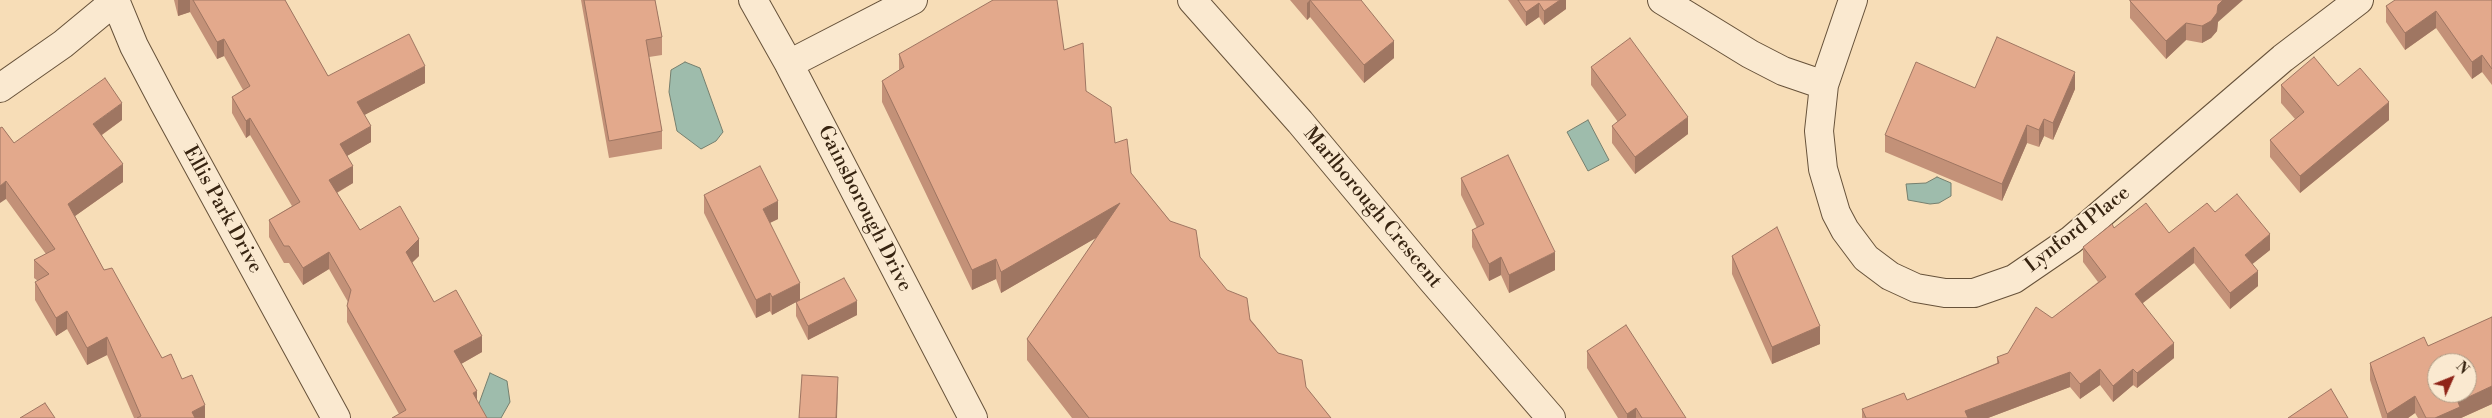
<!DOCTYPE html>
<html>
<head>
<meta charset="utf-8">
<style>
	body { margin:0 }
	#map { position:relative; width:2492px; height:418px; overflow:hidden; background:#f7ddb7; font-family:"Libre Bodoni",serif }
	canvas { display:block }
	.north { position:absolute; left:2427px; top:353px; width:50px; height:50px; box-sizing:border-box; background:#fae9d0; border:1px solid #ac9a84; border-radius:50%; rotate:46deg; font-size:14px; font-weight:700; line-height:20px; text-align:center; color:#372411 }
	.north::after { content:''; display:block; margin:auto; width:18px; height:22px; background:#8f2418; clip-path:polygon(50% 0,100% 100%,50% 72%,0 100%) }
</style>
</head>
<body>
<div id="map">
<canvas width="2492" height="418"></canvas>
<div class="north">N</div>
</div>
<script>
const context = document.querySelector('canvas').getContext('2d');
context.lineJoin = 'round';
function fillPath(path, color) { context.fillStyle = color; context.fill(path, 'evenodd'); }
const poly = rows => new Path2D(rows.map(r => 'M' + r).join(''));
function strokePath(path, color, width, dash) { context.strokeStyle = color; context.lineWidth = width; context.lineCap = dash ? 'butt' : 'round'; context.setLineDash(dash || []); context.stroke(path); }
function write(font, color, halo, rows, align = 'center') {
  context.font = font + ' "Libre Bodoni",serif'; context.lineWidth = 4; context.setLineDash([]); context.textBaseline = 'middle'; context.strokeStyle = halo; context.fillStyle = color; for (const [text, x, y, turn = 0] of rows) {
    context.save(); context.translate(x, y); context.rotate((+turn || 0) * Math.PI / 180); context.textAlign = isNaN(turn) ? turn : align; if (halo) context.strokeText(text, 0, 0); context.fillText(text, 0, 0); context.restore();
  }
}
const water = poly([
	[685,62,700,68,723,132,716,141,701,149,677,131,669,92,671,70,685,62],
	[1588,120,1609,160,1588,171,1567,132,1588,120],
	[1937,177,1951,183,1951,196,1939,203,1930,204,1908,200,1906,184,1926,183,1937,177],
	[490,373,507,381,510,402,501,418,480,418,477,409,490,373]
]);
fillPath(water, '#9ebcac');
strokePath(water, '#757f6e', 1);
const street = poly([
	[115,0,134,46,164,103,336,418],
	[753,0,789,64,973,418],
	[1192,0,1300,122,1431,279,1551,418],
	[1662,0,1750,54,1783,71,1824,85],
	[1853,0,1824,85,1819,131,1823,169,1836,213,1845,230,1866,258,1890,276,1916,288,1945,293,1974,293,2014,279,2071,240,2283,58,2359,0],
	[789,64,913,0],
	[0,88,63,44,115,1]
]);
strokePath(street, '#67523a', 30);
strokePath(street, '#fae9d0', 28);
fillPath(poly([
	[174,0,285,0,328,76,425,83,364,115,371,142,347,156,353,183,337,193,360,230,419,256,412,263,434,302,482,352,461,364,477,391,399,414,347,322,347,306,348,302,329,269,303,285,289,263,284,263,269,237,269,220,292,206,250,135,246,138,232,113,232,97,243,90,224,56,217,59,190,12,178,16],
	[581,0,655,0,662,37,662,55,649,57,662,131,662,149,609,158],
	[1290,0,1361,0,1394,58,1364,83,1310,17,1307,20],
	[1508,0,1566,0,1566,9,1544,25,1539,17,1526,26],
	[2492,0,2492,85,2482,72,2472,79,2436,28,2405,50,2386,22,2386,6],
	[2130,1,2218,22,2217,31,2211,38,2202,43,2186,40,2166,59,2130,18],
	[1064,50,1131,173,1331,418,1072,418,1027,360,1027,339,1097,237,1001,293,996,279,972,290,882,102,882,81,899,71,899,54],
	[1591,67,1688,134,1635,174,1612,143,1612,126,1618,122,1591,85],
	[2281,85,2338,86,2389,120,2300,193,2270,157,2270,140,2295,119,2281,103],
	[1975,88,2075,89,2053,140,2044,136,2039,147,2027,143,2002,201,1885,152,1885,135],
	[122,120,102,135,123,182,75,216,104,270,162,358,182,379,205,418,134,418,107,355,87,365,67,329,56,336,35,300,35,282,38,281,34,278,34,260,46,254,6,199,2,127,14,143],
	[1461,178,1555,270,1509,293,1501,275,1489,281,1472,247,1472,230,1477,228,1461,195],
	[704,195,778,219,770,223,800,300,857,315,808,340,796,316,796,302,772,315,770,311,756,318,704,213],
	[2215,212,2270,250,2252,264,2258,286,2230,309,2194,263,2143,303,2174,358,2137,388,2133,385,2113,402,2100,385,2080,399,2070,387,1988,418,1862,418,1862,409,1907,400,1997,363,1997,357,2008,353,2098,282,2083,262,2083,247,2114,228,2169,233],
	[1732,256,1820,344,1772,364,1732,274],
	[2492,317,2492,404,2461,418,2418,418,2415,413,2408,418,2382,418,2370,380,2370,363,2428,346],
	[1587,351,1686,418,1618,418,1587,368]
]), '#c39178');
fillPath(poly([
	[178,0,190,0,190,12,178,16],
	[1310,0,1310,17,1307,20,1307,3],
	[1560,0,1566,0,1566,9,1544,25,1544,11],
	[2223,0,2243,0,2218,22,2217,31,2211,38,2202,43,2202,26,2218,5],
	[1539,3,1539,17,1526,26,1526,12],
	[2436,11,2436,28,2405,50,2405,33],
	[2186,23,2186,40,2166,59,2166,41],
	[224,39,224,56,217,59,217,42],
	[1394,41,1394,58,1364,83,1364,65],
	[2482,55,2482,72,2472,79,2472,62],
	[425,66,425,83,357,119,357,102],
	[2075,72,2075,89,2053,140,2053,123],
	[2389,102,2389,120,2300,193,2300,176],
	[122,103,122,120,93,141,93,124],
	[1688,117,1688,134,1635,174,1635,157],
	[250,118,250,135,246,138,246,121],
	[2044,119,2044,136,2039,147,2039,130],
	[2027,125,2027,143,2002,201,2002,184],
	[371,126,371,142,340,160,340,144],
	[123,164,123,182,68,221,68,204],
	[353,166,353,183,329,197,329,180],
	[6,181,6,199,0,203,0,186],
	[778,201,778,219,763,226,763,209],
	[1120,203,1120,224,1001,293,1001,272],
	[2270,234,2270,250,2245,270,2245,255],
	[419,239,419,256,406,268,406,252],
	[2194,247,2194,263,2135,309,2135,294],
	[329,252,329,269,303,285,303,268],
	[1555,252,1555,270,1509,293,1509,275],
	[1501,257,1501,275,1489,281,1489,264],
	[996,259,996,279,972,290,972,270],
	[2258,271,2258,286,2230,309,2230,293],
	[800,283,800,300,772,315,772,297],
	[770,293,770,311,756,318,756,300],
	[857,301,857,315,808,340,808,326],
	[67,311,67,329,56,336,56,318],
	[1820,326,1820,344,1772,364,1772,347],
	[482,336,482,352,454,368,454,351],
	[107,337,107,355,87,365,87,348],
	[2174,343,2174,358,2137,388,2137,373],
	[2100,369,2100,385,2080,399,2080,384],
	[2133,369,2133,385,2113,402,2113,386],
	[2070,372,2070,387,1988,418,1965,418,1965,411],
	[838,377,837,418,836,418],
	[2492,386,2492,404,2461,418,2435,418,2458,402],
	[477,391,477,407,473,393],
	[2415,396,2415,413,2408,418,2387,418,2387,414],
	[205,405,205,418,192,418,192,412],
	[1636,408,1636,418,1627,418,1627,414]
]), '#9f7662');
const building = poly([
	[193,0,285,0,328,76,409,34,425,66,357,102,371,126,340,144,353,166,329,180,360,230,400,206,419,239,406,252,434,302,456,290,482,336,454,351,477,391,473,393,487,418,392,418,406,410,347,306,351,290,329,252,303,268,289,246,284,246,269,220,300,202,250,118,246,121,232,97,250,86,224,39,217,42,193,0],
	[584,0,655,0,662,37,646,40,662,131,609,141,584,0],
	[993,0,1057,0,1064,50,1083,43,1086,91,1111,107,1115,143,1127,139,1131,173,1170,221,1196,230,1200,257,1227,290,1247,298,1250,320,1278,353,1302,360,1306,387,1331,418,1089,418,1027,339,1120,203,1001,272,996,259,972,270,882,81,904,67,899,54,993,0],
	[1310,0,1361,0,1394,41,1364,65,1310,0],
	[1518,0,1560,0,1544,11,1539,3,1526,12,1518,0],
	[2130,0,2223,0,2218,5,2217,13,2211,21,2202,26,2186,23,2166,41,2130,1,2130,0],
	[2395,0,2492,0,2492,69,2482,55,2472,62,2436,11,2405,33,2386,6,2395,0],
	[1997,37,2075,72,2053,123,2044,119,2039,130,2027,125,2002,184,1885,135,1916,62,1975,88,1997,37],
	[1630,38,1688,117,1635,157,1612,126,1626,115,1591,67,1630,38],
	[2314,57,2338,86,2360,68,2389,102,2300,176,2270,140,2304,112,2281,85,2314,57],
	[105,78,122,103,93,124,123,164,68,204,104,270,112,268,162,358,171,354,182,379,192,375,205,405,192,412,195,418,137,418,141,416,107,337,87,348,67,311,56,318,35,282,49,274,34,260,55,249,6,181,0,186,0,128,2,127,14,143,105,78],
	[1508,155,1555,252,1509,275,1501,257,1489,264,1472,230,1484,224,1461,178,1508,155],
	[760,166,778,201,763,209,800,283,772,297,770,293,756,300,704,195,760,166],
	[2237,194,2270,234,2245,255,2258,271,2230,293,2194,247,2135,294,2174,343,2137,373,2133,369,2113,386,2100,369,2080,384,2070,372,1965,411,1968,418,1866,418,1862,409,1904,393,1907,400,1999,363,1997,357,2008,353,2036,307,2052,318,2106,277,2083,247,2112,224,2114,228,2146,203,2169,233,2207,203,2215,212,2237,194],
	[1777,227,1820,326,1772,347,1732,256,1777,227],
	[844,278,857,301,808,326,796,302,844,278],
	[2492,317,2492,386,2458,402,2460,407,2435,418,2426,418,2415,396,2387,414,2370,363,2424,337,2428,346,2492,317],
	[2437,363,2467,363,2467,393,2437,393,2437,363],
	[1626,325,1686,418,1642,418,1636,408,1627,414,1587,351,1626,325],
	[802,375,838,377,836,418,799,418,802,375],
	[2331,389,2348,418,2288,418,2331,389],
	[45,403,55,418,20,418,45,403]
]);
fillPath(building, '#e3a98c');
strokePath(building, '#9f7662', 1);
write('20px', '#372411', '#fae9d0', [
	["Marlborough Crescent",1372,208,50],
	["Gainsborough Drive",864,209,63],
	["Ellis Park Drive",222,210,61],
	["Lynford Place",2078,230,-38]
]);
</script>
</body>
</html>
